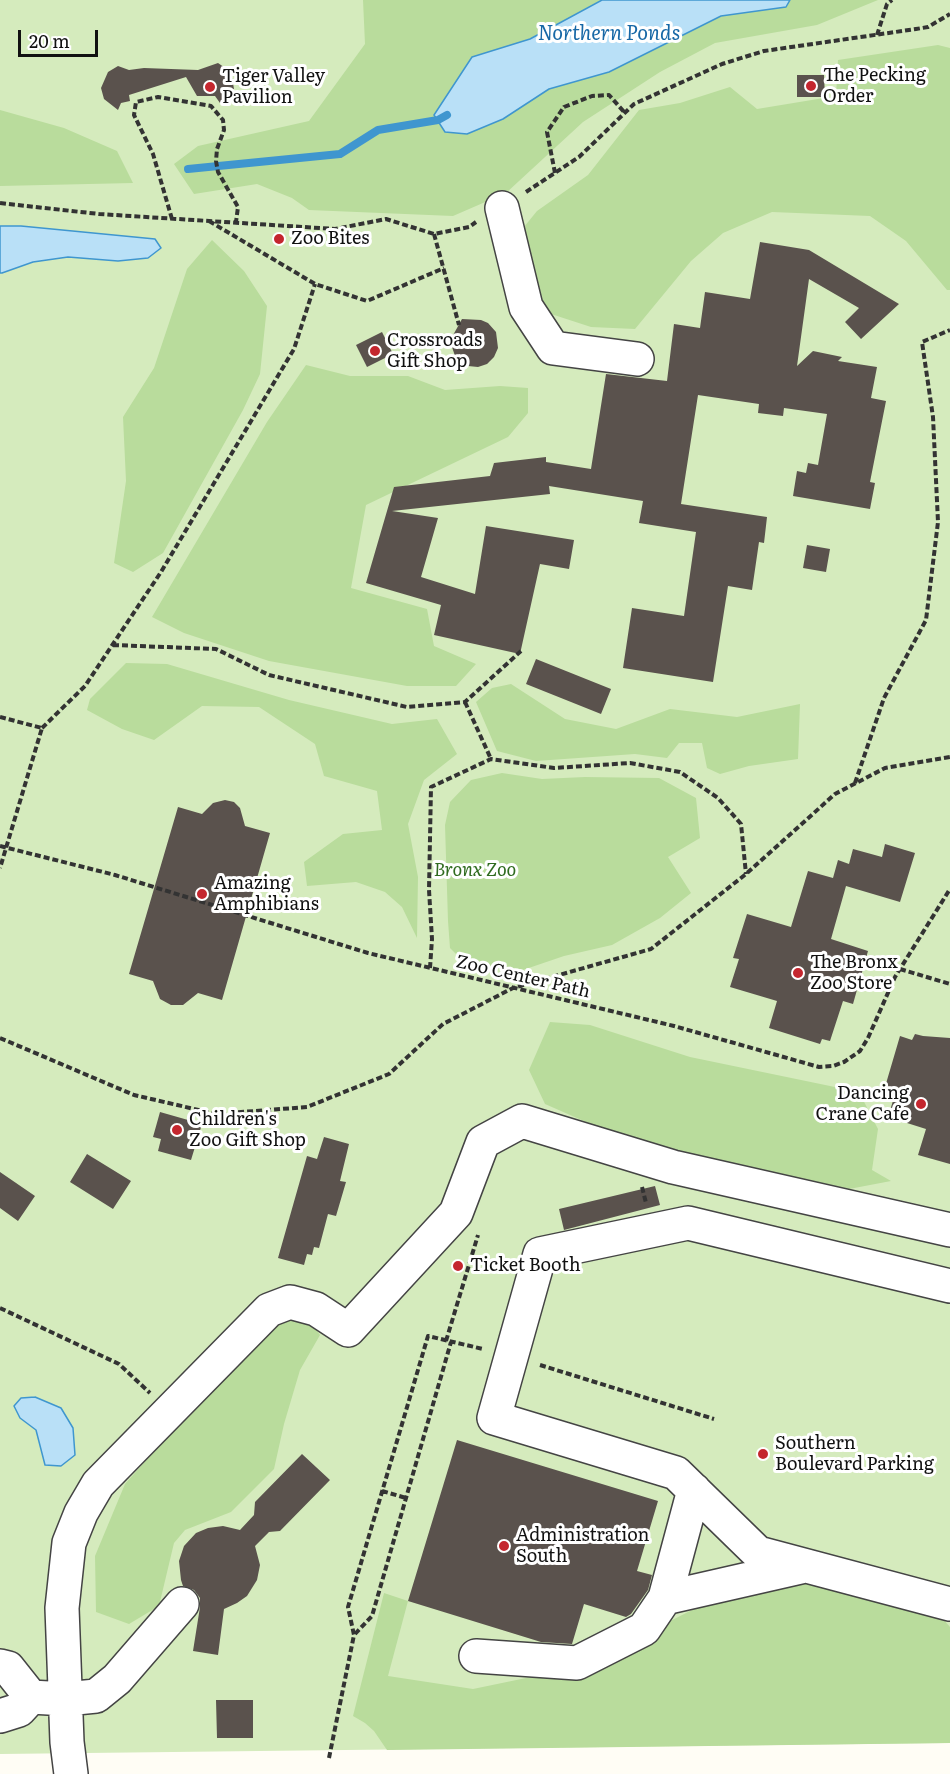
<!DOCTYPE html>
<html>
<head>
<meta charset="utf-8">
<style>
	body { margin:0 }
	#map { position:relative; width:950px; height:1774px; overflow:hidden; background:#fffdf5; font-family:Literata,serif }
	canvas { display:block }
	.scale { position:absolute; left:18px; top:30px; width:80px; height:27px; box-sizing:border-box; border:3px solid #111; border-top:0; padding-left:8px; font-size:18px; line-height:21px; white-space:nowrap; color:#111; -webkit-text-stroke:4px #fff; paint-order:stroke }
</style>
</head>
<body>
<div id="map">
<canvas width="950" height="1774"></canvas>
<div class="scale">20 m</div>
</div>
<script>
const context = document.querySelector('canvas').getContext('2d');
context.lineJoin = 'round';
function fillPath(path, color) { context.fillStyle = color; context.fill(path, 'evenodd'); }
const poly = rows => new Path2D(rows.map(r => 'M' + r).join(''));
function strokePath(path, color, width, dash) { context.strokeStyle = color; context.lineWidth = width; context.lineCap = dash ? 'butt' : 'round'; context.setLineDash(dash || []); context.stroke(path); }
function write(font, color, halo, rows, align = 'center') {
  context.font = font + ' Literata,serif'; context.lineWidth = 6; context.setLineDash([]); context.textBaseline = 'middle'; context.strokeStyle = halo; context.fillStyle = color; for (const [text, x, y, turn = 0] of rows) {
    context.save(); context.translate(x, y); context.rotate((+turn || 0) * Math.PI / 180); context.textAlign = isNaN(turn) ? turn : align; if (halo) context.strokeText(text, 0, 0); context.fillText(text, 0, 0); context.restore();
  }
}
fillPath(poly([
	[0,0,950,0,950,1743,0,1754]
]), '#d5ebbd');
fillPath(poly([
	[363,0,602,0,530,39,472,57,503,119,549,89,609,72,721,16,786,7,790,0,878,0,817,25,715,43,660,72,583,122,506,193,453,216,309,210,292,198,257,184,194,194,174,164,198,146,309,121,365,44],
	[938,45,950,48,950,290,947,290,906,241,870,216,772,212,723,233,691,261,635,329,591,327,548,313,524,259,524,227,537,211,588,175,639,110,680,103,730,87,757,109,836,96,838,60],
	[0,110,64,128,117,151,133,183,0,186],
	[212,240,244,271,267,306,260,374,243,410,163,553,133,572,114,563,126,481,123,417,154,368,187,269],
	[306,365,350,376,408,376,445,390,500,386,528,388,528,413,508,437,366,505,351,588,427,609,434,646,476,664,456,686,407,686,269,661,184,633,152,617,267,422],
	[126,663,167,664,289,700,392,724,437,719,457,754,424,780,408,824,418,877,417,938,402,907,385,892,356,882,307,886,304,862,343,834,382,830,377,791,324,776,315,744,259,707,202,706,154,740,122,729,87,710,90,699],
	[511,684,565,719,616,729,670,709,737,717,800,704,798,759,749,766,720,774,707,768,702,743,679,743,667,758,635,754,536,761,497,751,476,702,492,688],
	[502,773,542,779,585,777,659,778,696,798,700,838,668,857,691,893,660,918,612,945,564,956,514,973,458,956,450,948,448,921,445,825,450,802,471,780],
	[550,1022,590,1025,690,1057,859,1092,878,1129,872,1170,891,1181,849,1189,625,1139,545,1104,529,1070],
	[304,1314,320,1335,300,1370,284,1424,274,1469,231,1512,185,1530,174,1543,159,1606,129,1624,96,1612,95,1556,125,1484,265,1327],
	[812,1578,942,1618,950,1627,950,1743,387,1750,374,1731,365,1723,353,1716,384,1593,408,1601,388,1676,473,1689,579,1667,694,1609]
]), '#b9dc9c');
const water = poly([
	[602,0,790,0,786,7,721,16,609,72,549,89,503,119,467,134,445,132,434,115,472,57,530,39,602,0],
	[0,226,21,226,155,239,161,248,148,258,118,261,68,257,33,262,2,273,0,273,0,226],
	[35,1397,61,1408,73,1428,75,1455,61,1466,45,1465,36,1430,20,1418,14,1406,21,1398,35,1397]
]);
fillPath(water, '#b9e0f7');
strokePath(water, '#3f96cf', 1.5);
strokePath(poly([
	[188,169,340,154,378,130,438,120,447,115]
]), '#3f96cf', 8);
fillPath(poly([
	[218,63,231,72,234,89,220,103,215,96,197,96,186,77,129,95,130,101,121,103,118,110,104,99,101,88,108,72,118,66,129,70,144,68,198,70],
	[797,75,824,75,825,97,797,97],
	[760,242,809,250,899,304,861,339,845,322,859,308,809,279,797,366,813,351,842,357,838,361,877,367,871,398,886,401,870,482,875,483,870,509,793,496,797,471,806,473,808,463,818,465,827,414,784,408,783,416,758,413,759,404,698,395,681,504,767,517,764,543,759,542,752,590,728,586,713,682,623,668,632,608,684,616,696,532,639,523,643,501,549,486,550,494,392,511,438,518,421,577,475,594,486,526,574,540,569,569,540,564,520,654,434,635,441,605,366,583,394,487,490,476,494,463,546,457,546,462,591,469,606,374,667,381,674,324,700,328,705,292,750,299],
	[462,319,481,320,488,323,496,332,498,348,494,357,487,364,478,367,468,366,460,361,455,356,452,347,452,337],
	[382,332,393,354,367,367,356,345],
	[807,545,830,549,826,572,803,568],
	[536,659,611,689,601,714,526,684],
	[225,800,234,802,240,808,245,826,270,833,222,1000,198,993,183,1005,171,1005,160,999,153,981,129,974,178,807,202,814,213,803],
	[885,844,915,853,900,902,846,886,831,939,868,951,853,1004,843,1001,830,1041,822,1039,820,1044,769,1028,777,1001,730,987,739,959,733,958,747,914,791,927,808,871,833,878,838,860,849,864,853,849,882,857],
	[915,1034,923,1036,950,1038,950,1164,918,1155,926,1129,888,1117,896,1091,885,1087,900,1036,912,1040],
	[160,1112,202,1124,191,1160,158,1151,161,1139,153,1137],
	[324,1137,349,1144,340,1181,346,1182,336,1216,328,1214,319,1248,314,1247,312,1255,307,1254,304,1265,278,1258,307,1156,317,1159],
	[87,1154,131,1181,113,1209,70,1182],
	[0,1172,35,1196,18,1221,0,1208],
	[655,1186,660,1205,564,1230,559,1209],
	[457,1440,658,1501,637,1571,652,1575,648,1590,631,1614,626,1617,584,1604,572,1644,541,1642,408,1601],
	[302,1454,330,1480,280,1531,269,1532,255,1546,260,1565,257,1580,247,1596,237,1603,224,1609,218,1655,193,1651,200,1607,200,1598,194,1590,183,1586,181,1580,179,1561,184,1546,196,1533,208,1528,223,1526,240,1530,254,1515,255,1502],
	[216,1700,253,1700,253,1738,217,1738]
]), '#5a524d');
const minor = poly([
	[502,208,526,307,553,348,637,359],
	[950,1286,688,1223,540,1254,494,1418,676,1473,758,1553,950,1604],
	[665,1598,801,1567],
	[476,1656,577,1663,644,1629,665,1598,694,1490],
	[0,1666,8,1668,31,1697,66,1699,96,1696,117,1679,182,1604],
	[0,1716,19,1710,31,1697],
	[71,1774,67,1742,62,1608,69,1543,81,1513,98,1484,269,1310,290,1302,316,1309,348,1330,456,1213,483,1142,522,1121,673,1167,950,1230]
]);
strokePath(minor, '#444', 36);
strokePath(poly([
	[877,35,887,4,892,0],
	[555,173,547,132,564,107,592,96,609,95,625,113],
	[526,192,579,157,634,104,722,64,764,51,916,29,928,27,950,14],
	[0,203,99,214,335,229,386,219,434,234,469,227,476,222],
	[172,219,153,154,134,115,136,102,158,97,211,106,223,120,224,130,217,149,216,161,218,172,238,207,236,222],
	[209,221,315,284,367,301,444,268],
	[434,234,459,325],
	[113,645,216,649,269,675,407,707,465,702,521,651],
	[465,702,491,759],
	[0,717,42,728,0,868],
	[42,728,85,686,161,572,294,349,315,284],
	[855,783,884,698,926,620,938,522,933,417,922,342,950,330],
	[0,846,115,875,368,953,674,1026,819,1067,833,1066,844,1062,860,1051,868,1038,895,977,950,889],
	[430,968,432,939,429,890,431,787,491,759,554,768,630,763,680,772,718,798,741,824,746,874],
	[900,969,950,984],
	[0,1038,134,1095,216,1114,307,1107,389,1074,443,1024,513,988,651,949,746,874,835,794,885,768,950,757],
	[642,1187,646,1203],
	[0,1308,119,1364,150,1393],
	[446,1341,478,1235],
	[540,1365,714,1419],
	[382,1491,406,1498],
	[355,1634,372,1616,451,1342],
	[329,1758,354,1635,348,1607,428,1336,483,1349]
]), '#333', 4, [6, 3]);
strokePath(minor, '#fff', 33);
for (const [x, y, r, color] of [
	[811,86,6,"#c4262e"],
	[210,87,6,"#c4262e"],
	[279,239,6,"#c4262e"],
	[375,351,6,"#c4262e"],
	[202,894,6,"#c4262e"],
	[798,973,6,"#c4262e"],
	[921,1104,6,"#c4262e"],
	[177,1130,6,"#c4262e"],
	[458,1266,6,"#c4262e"],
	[763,1454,6,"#c4262e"],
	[504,1546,6,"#c4262e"]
]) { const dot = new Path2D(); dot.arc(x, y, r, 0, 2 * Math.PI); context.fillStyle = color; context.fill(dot); strokePath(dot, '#fff', 2); }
write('18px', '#111', '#fff', [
	["The Pecking",823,76],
	["Order",823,97],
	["Tiger Valley",222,77],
	["Pavilion",222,98],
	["Zoo Bites",291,239],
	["Crossroads",387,341],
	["Gift Shop",387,362],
	["Amazing",214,884],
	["Amphibians",214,905],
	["The Bronx",810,963],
	["Zoo Store",810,984],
	["Dancing",909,1094,"right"],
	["Crane Cafe",909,1115,"right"],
	["Children's",189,1120],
	["Zoo Gift Shop",189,1141],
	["Ticket Booth",470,1266],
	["Southern",775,1444],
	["Boulevard Parking",775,1465],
	["Administration",516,1536],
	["South",516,1557]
], 'left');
write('italic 18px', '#2f6b1f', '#fff', [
	["Bronx Zoo",475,871]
]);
write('18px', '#111', '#fff', [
	["Zoo Center Path",523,977,13]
]);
write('italic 20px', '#1768a6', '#fff', [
	["Northern Ponds",609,34]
]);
</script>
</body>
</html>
